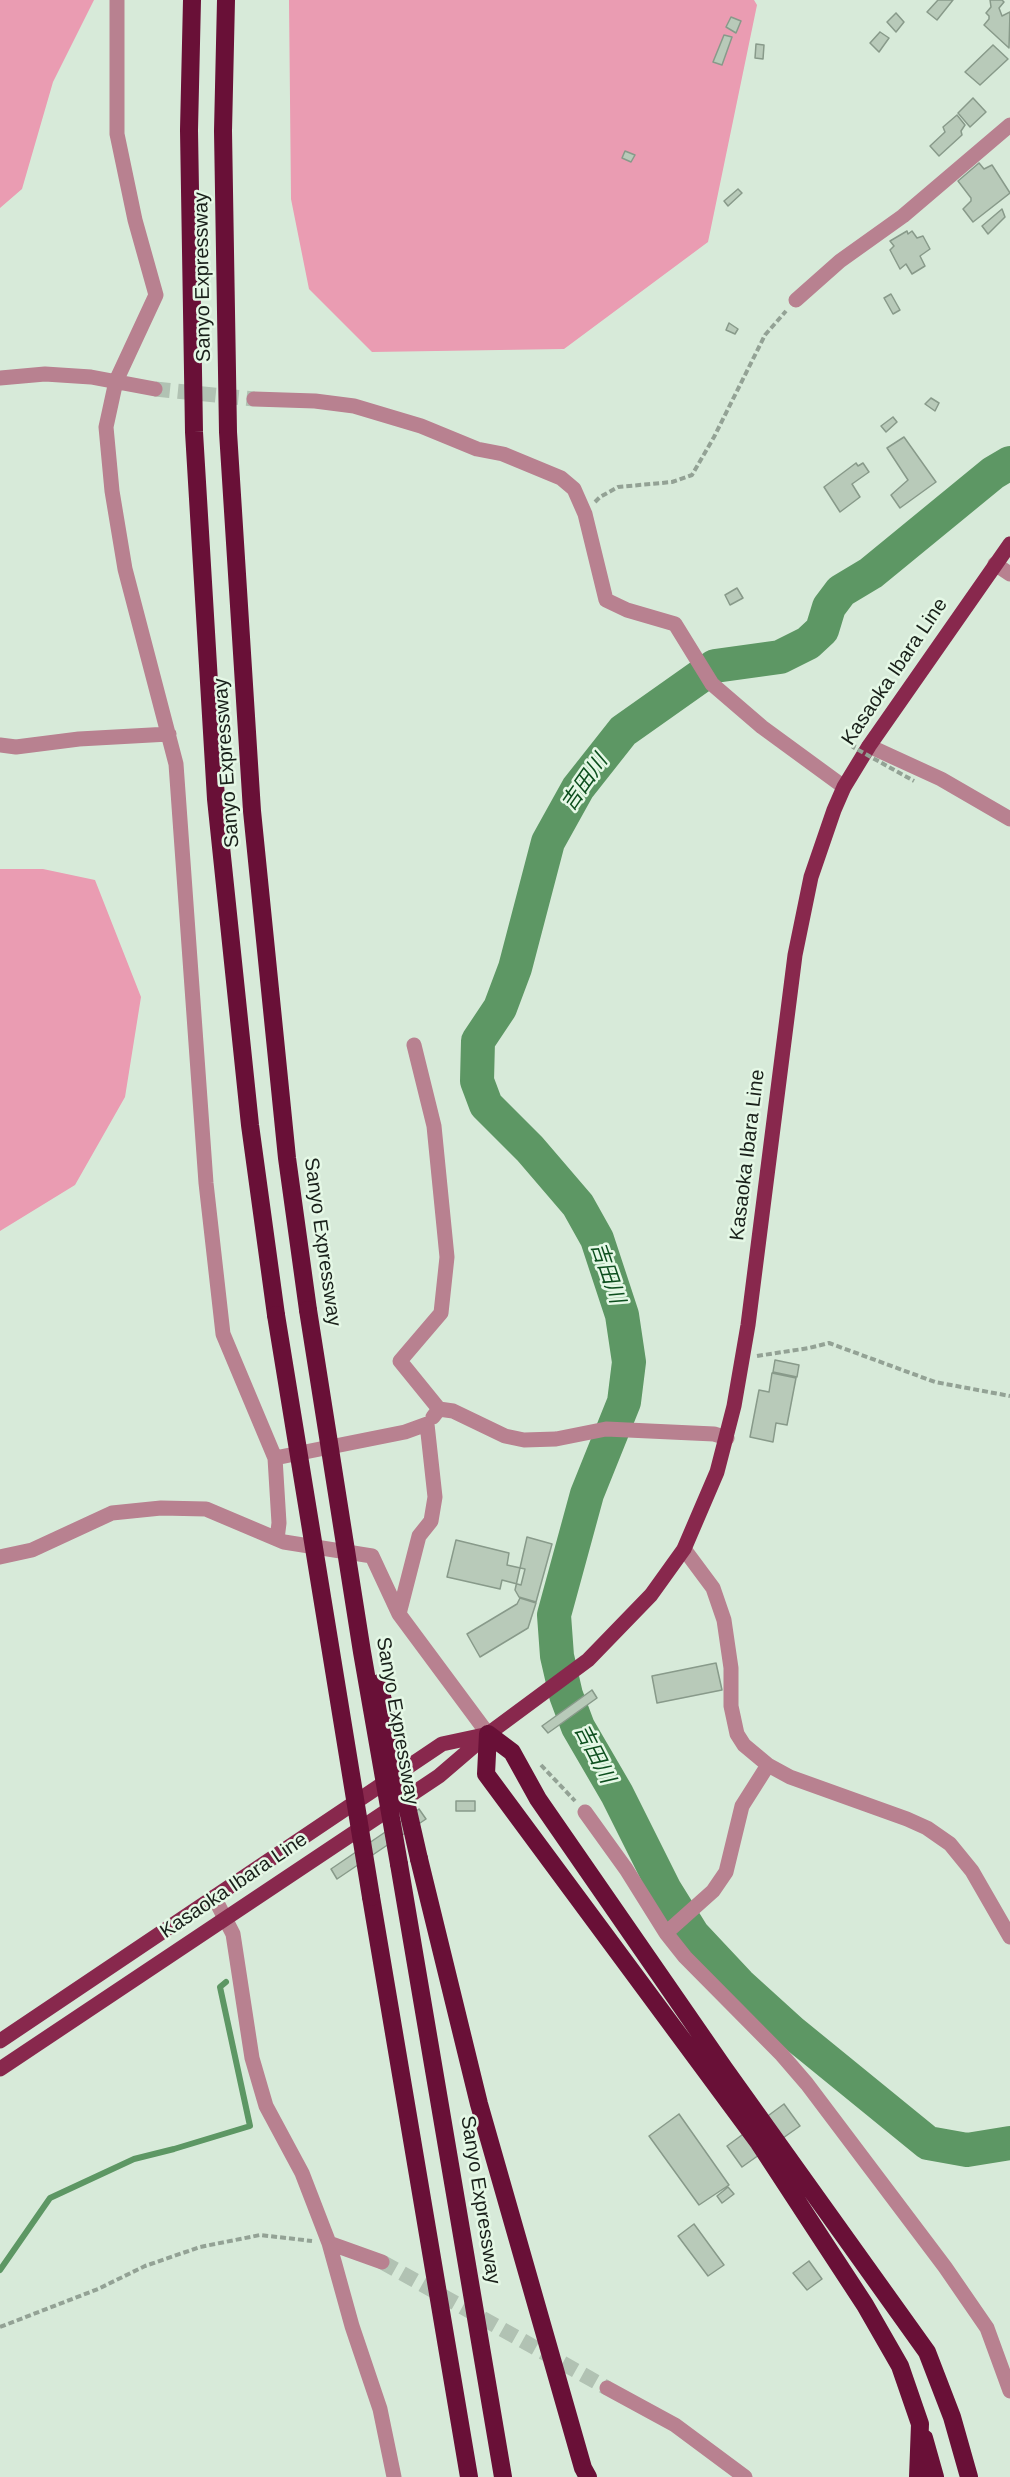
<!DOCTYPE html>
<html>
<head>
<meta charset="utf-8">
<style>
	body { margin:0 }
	canvas { display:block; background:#d7ead9 }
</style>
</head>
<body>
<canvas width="1010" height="2477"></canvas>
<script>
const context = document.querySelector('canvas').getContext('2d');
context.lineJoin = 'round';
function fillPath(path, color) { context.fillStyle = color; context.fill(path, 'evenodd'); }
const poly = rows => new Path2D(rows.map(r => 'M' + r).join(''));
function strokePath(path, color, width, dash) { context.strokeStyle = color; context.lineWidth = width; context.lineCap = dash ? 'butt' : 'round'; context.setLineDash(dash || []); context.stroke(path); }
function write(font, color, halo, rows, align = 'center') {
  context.font = font + ' Arial,"Noto Sans JP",sans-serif'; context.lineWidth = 5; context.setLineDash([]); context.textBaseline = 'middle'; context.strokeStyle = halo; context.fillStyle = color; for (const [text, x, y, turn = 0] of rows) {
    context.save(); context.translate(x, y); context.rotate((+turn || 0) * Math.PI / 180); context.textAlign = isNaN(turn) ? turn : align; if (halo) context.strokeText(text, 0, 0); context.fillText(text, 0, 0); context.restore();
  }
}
fillPath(poly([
	[0,0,94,0,53,82,22,189,0,208],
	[289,0,754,0,757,5,708,242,564,349,372,352,309,289,291,199],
	[0,869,43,869,95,880,141,997,125,1097,75,1185,0,1231]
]), '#ea9cb2');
strokePath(poly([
	[0,2270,50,2198,134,2159,174,2149,250,2126,220,1987,226,1982]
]), '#5d9764', 6);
strokePath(poly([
	[1010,463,993,473,871,573,841,591,829,607,822,630,808,643,780,657,715,666,623,731,578,788,548,842,515,968,500,1008,478,1041,477,1081,486,1105,530,1149,578,1205,597,1239,622,1315,629,1362,624,1402,587,1494,554,1615,557,1656,566,1695,578,1727,617,1794,665,1890,693,1935,739,1984,793,2033,928,2143,967,2150,1010,2143]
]), '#5d9764', 34);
const building = poly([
	[938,0,953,0,937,20,927,12,938,0],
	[990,0,1002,0,1004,2,999,8,1002,16,1010,12,1009,48,984,25,989,19,989,16,986,13,991,7,990,0],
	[896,13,904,22,896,32,887,22,896,13],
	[731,17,741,21,736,33,726,27,731,17],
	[880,32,889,38,879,52,870,43,880,32],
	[724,35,732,37,722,65,713,62,724,35],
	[756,44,764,45,763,59,755,58,756,44],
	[993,45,1008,59,980,85,965,72,993,45],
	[973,98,986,112,970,127,958,113,973,98],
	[957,115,965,125,961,131,962,135,939,156,930,146,945,132,943,127,957,115],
	[625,151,635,155,631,162,622,158,625,151],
	[979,163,984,169,992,165,1010,193,973,222,963,209,971,201,971,198,958,181,979,163],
	[738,189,742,193,728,206,724,201,738,189],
	[1002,209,1005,217,988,234,982,226,1002,209],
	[907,231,908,234,912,231,917,238,923,236,930,249,920,256,925,266,912,274,906,264,900,269,890,250,894,246,890,241,907,231],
	[891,294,900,310,893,314,884,298,891,294],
	[729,323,738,329,735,334,726,330,729,323],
	[931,398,939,403,935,411,925,404,931,398],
	[893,417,897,422,886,432,881,426,893,417],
	[904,437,936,482,900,508,891,495,908,480,887,448,904,437],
	[856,463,858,466,863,463,869,472,852,484,860,497,840,512,824,487,856,463],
	[737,588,743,598,730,605,725,595,737,588],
	[775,1360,799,1365,797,1377,773,1372,775,1360],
	[772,1373,796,1378,787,1425,776,1423,773,1442,750,1437,759,1390,769,1392,772,1373],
	[527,1537,552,1544,536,1602,519,1597,515,1590,527,1537],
	[456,1540,509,1553,507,1565,525,1569,521,1585,502,1580,500,1589,447,1577,456,1540],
	[520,1598,536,1603,528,1628,480,1657,467,1634,517,1604,520,1598],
	[716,1663,722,1690,657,1703,652,1676,716,1663],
	[592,1690,597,1698,548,1733,542,1726,592,1690],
	[456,1801,475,1801,475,1811,456,1811,456,1801],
	[419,1809,426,1819,337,1879,331,1869,419,1809],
	[784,2104,800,2126,742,2167,727,2146,784,2104],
	[679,2114,729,2185,699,2205,649,2136,679,2114],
	[728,2187,734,2194,722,2203,717,2196,728,2187],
	[694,2224,724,2265,708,2276,678,2236,694,2224],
	[809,2261,822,2279,807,2290,793,2273,809,2261]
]);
fillPath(building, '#b8cab9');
strokePath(building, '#889a8a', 1.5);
strokePath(poly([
	[155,389,254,399],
	[382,2262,607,2388]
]), '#b1c2b3', 15, [15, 8]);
strokePath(poly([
	[595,502,600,497,618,487,672,482,692,475,714,437,765,335,786,311],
	[757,1356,809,1348,829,1343,935,1382,1010,1396],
	[541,1765,575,1801],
	[0,2327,98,2289,145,2266,200,2247,260,2235,312,2241]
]), '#93a295', 4, [6, 3]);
strokePath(poly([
	[117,0,117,134,135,220,156,295,116,381,106,427,112,491,125,569,176,764,206,1183,223,1334,275,1458,405,1432,427,1424,435,1497,431,1521,419,1536,399,1614,488,1734],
	[796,300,840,261,903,216,1010,125],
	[0,378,45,374,91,377,155,389],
	[254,399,315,401,354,406,421,426,477,449,503,454,561,478,574,489,585,514,606,600,627,610,675,624,712,684,762,727,844,787],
	[995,564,1010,574],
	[0,745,16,747,79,739,169,734],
	[869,746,941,779,1010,819],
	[414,1045,434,1126,447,1257,441,1313,400,1361,439,1409],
	[433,1417,439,1409,453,1411,505,1436,524,1440,556,1439,606,1429,714,1434,727,1438],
	[275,1458,279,1523,277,1539],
	[684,1549,713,1588,724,1620,731,1668,731,1706,737,1734,744,1745,768,1765,790,1777,907,1819,927,1828,950,1844,972,1871,1010,1937],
	[0,1557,32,1550,112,1513,161,1508,206,1509,284,1542,372,1556,399,1614],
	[768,1765,742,1806,726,1872,713,1891,666,1933,685,1957,782,2055,807,2084,945,2267,987,2328,1010,2391],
	[585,1812,626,1869,666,1933],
	[214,1897,233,1934,252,2058,266,2106,302,2173,329,2243,352,2326,380,2409,394,2477],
	[329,2243,382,2262],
	[607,2388,675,2425,745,2477]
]), '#b88190', 15);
strokePath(poly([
	[0,2041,442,1744,484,1735],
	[0,2069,439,1776,488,1734,588,1660,651,1595,684,1549,717,1472,734,1406,748,1325,795,955,811,877,834,810,844,787,869,746,1010,544]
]), '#88284d', 15);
strokePath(poly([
	[192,0,189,130,194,432,216,799,250,1125,276,1315],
	[226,0,223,131,228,432,252,811,287,1158,308,1310],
	[488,1734,512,1752,538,1799,724,2068,927,2352,952,2417,969,2477],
	[488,1734,486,1774,759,2143,865,2305,900,2366,920,2424,918,2477],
	[419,1859,479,2104,583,2468,588,2477],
	[399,1864,503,2477],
	[371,1897,469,2477],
	[924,2438,935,2477]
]), '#691037', 18);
strokePath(poly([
	[855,744,853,747,914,781]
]), '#93a295', 4, [6, 3]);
strokePath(poly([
	[308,1310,362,1652,399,1864],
	[276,1315,371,1897],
	[379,1683,419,1859]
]), '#691037', 18);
write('20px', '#19201a', '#e5f8e6', [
	["Sanyo Expressway",203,277,-91],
	["Kasaoka Ibara Line",895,672,-56],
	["Sanyo Expressway",227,763,-94],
	["Kasaoka Ibara Line",748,1155,-83],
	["Sanyo Expressway",322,1242,82],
	["Sanyo Expressway",397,1721,80],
	["Kasaoka Ibara Line",234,1886,-34],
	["Sanyo Expressway",480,2200,81]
]);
write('italic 21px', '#0d4f1e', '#e5f8e6', [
	["吉田川",585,783,-55],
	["吉田川",607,1273,71],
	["吉田川",594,1754,63]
]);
</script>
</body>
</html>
